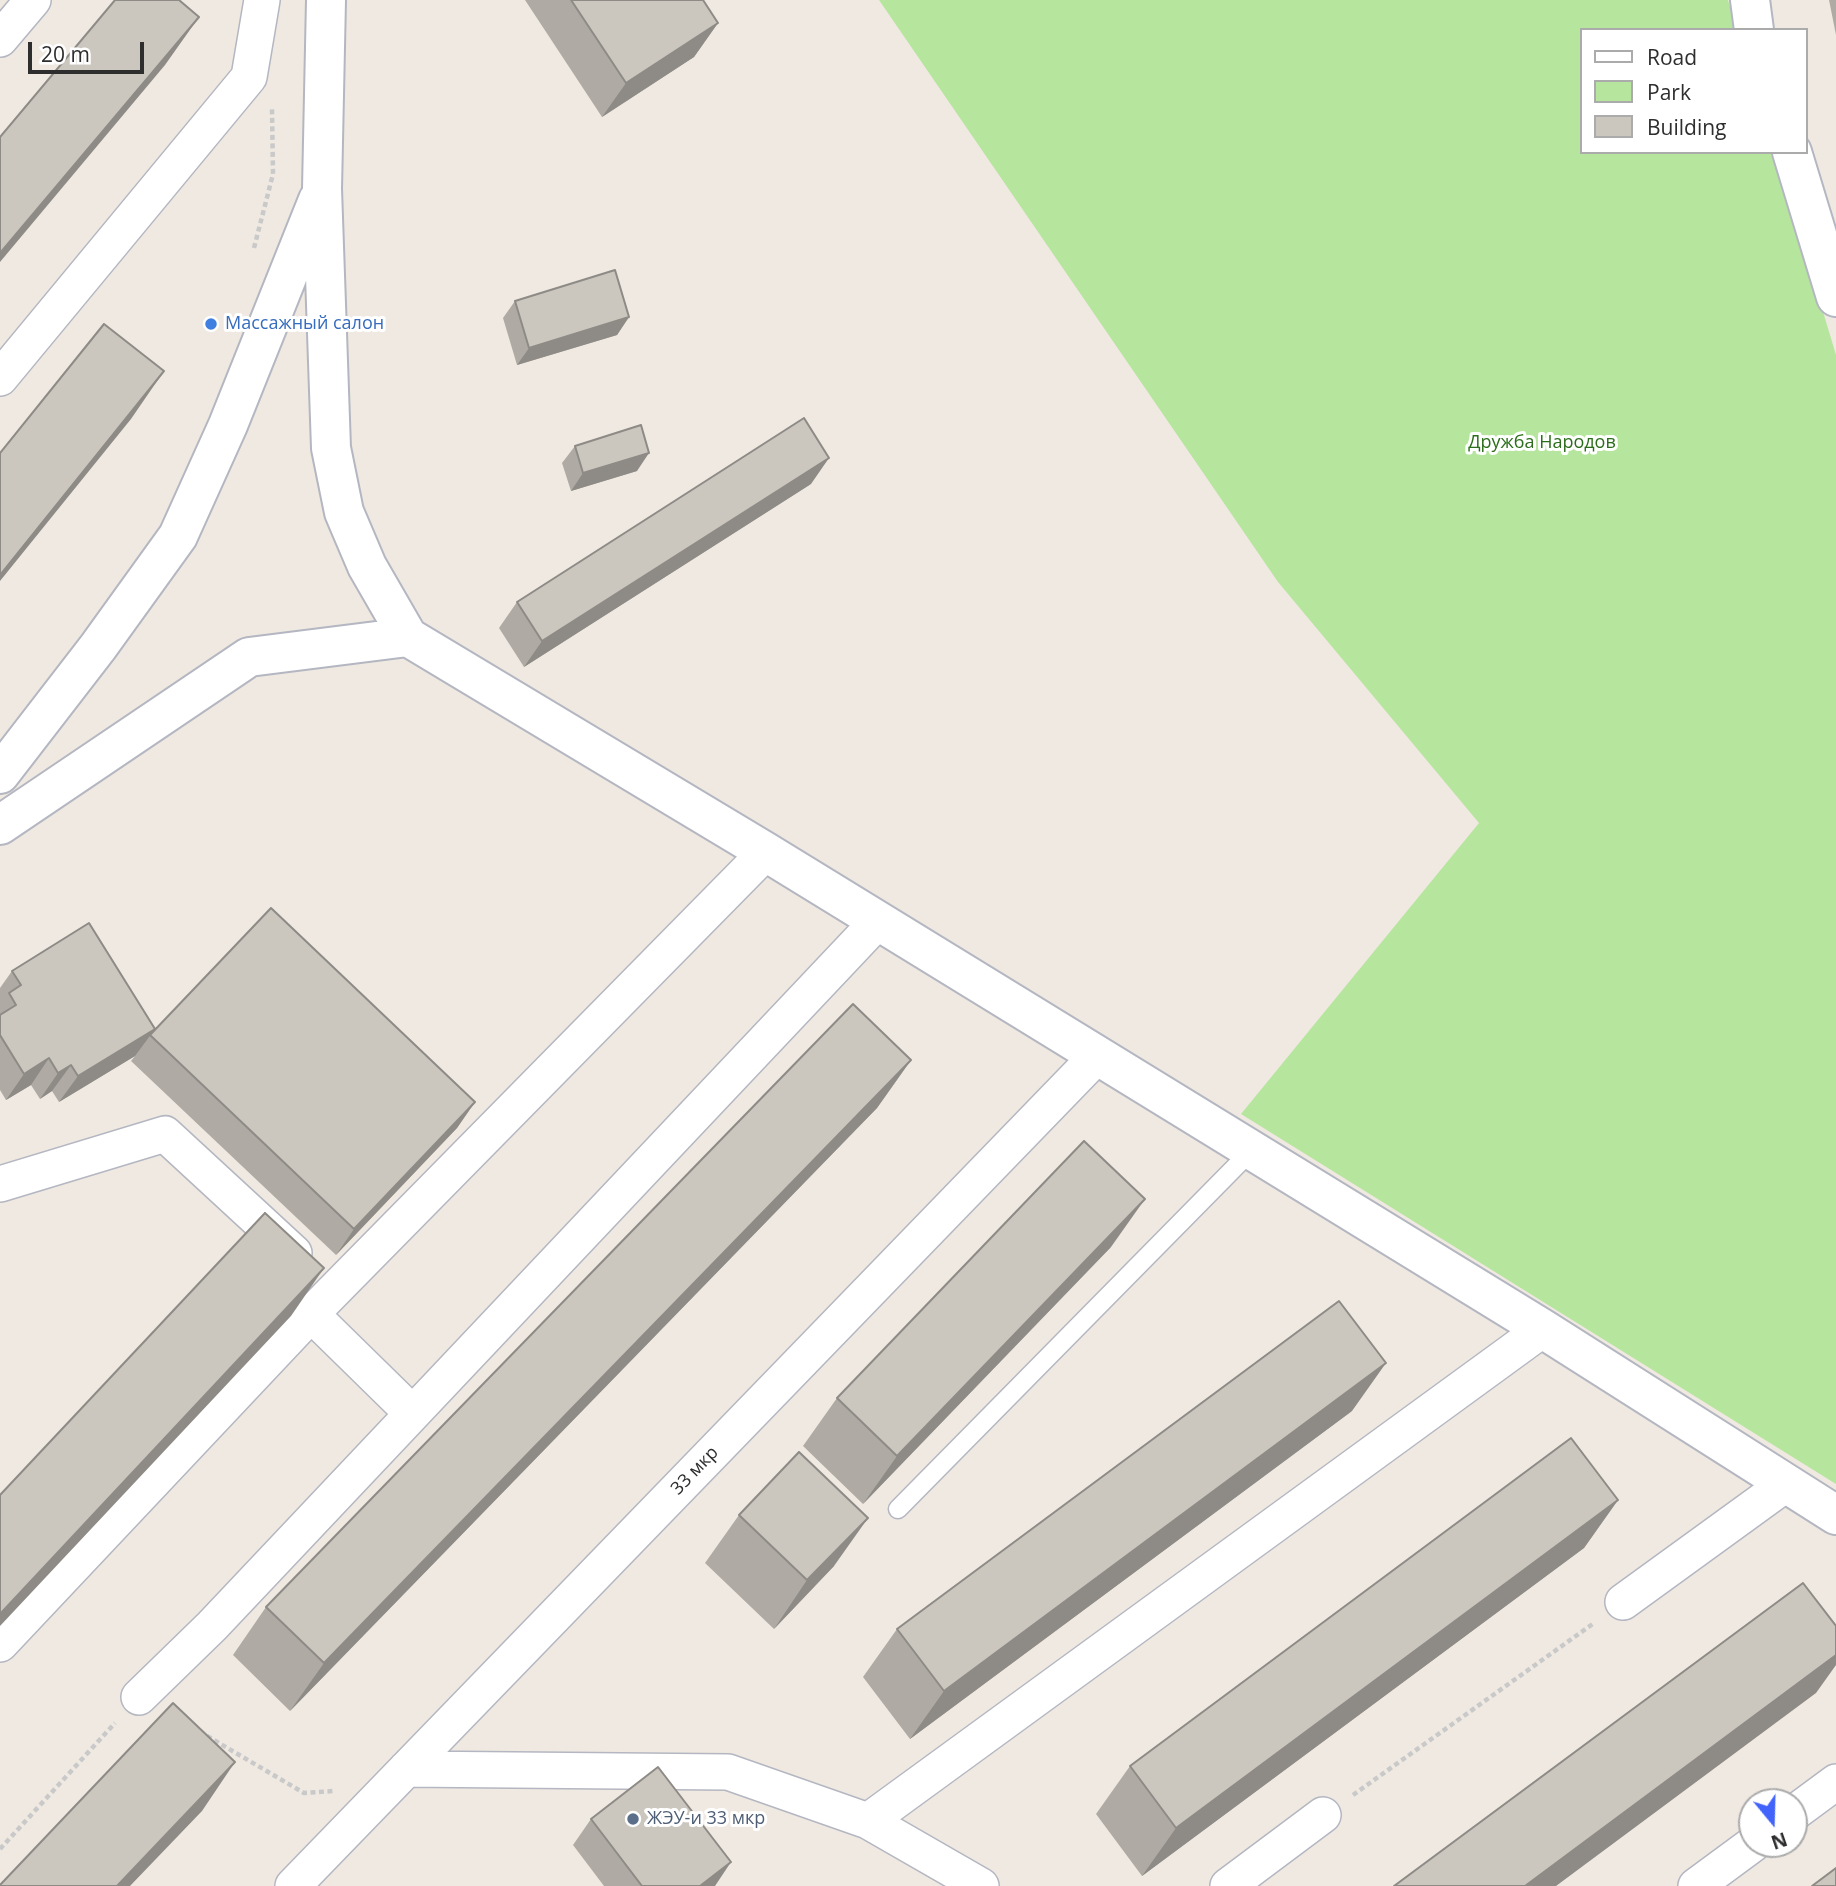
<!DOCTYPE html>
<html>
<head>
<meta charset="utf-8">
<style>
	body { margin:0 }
	#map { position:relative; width:1836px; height:1886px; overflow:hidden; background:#efe9e1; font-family:"Open Sans",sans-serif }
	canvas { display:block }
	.legend { position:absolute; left:1580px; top:28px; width:228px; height:126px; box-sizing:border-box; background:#fff; border:2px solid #ababab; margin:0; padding:9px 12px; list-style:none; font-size:21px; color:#2e2e2e }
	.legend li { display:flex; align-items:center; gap:14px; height:35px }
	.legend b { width:35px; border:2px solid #ababab }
	.north { position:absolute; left:1738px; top:1788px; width:70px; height:70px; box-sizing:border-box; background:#fff; border:2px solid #ababab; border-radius:50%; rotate:161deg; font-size:19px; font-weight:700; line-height:28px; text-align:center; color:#2e2e2e }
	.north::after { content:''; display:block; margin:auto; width:24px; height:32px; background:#4264fb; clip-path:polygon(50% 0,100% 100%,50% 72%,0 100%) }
	.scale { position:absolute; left:28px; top:42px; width:116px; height:32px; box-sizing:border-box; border:4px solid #2e2e2e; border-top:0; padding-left:9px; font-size:21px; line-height:24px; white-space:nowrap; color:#2e2e2e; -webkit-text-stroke:5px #fff; paint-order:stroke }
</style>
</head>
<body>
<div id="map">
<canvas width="1836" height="1886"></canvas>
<ul class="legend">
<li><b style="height:9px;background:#fff"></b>Road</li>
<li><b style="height:19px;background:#b6e59e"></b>Park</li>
<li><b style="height:19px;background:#cbc7bf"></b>Building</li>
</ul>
<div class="north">N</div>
<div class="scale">20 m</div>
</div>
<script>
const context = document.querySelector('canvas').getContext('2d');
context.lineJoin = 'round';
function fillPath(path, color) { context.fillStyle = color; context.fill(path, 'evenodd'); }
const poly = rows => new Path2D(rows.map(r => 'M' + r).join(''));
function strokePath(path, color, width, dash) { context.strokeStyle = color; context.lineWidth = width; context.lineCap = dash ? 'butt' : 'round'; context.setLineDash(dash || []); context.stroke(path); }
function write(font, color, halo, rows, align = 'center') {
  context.font = font + ' "Open Sans",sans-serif'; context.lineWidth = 6; context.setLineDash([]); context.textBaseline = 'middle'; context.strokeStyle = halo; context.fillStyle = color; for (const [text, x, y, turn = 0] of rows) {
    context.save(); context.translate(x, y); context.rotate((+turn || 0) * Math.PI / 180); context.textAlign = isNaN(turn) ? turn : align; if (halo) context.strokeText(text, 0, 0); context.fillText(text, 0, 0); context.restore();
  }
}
fillPath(poly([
	[879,0,1728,0,1737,30,1582,30,1582,152,1775,152,1836,355,1836,1484,1241,1114,1479,823,1278,582]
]), '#b6e59e');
const service = poly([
	[898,1509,1251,1151]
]);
const minor = poly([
	[0,39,33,0],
	[0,378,249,77,262,0],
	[0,1184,165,1134,294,1253],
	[311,1314,412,1413],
	[1623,1602,1787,1483],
	[0,1644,311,1314,766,852],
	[139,1697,212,1626,878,921],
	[406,1769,728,1772,868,1821,981,1886],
	[1794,1813,1836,1782],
	[868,1821,1543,1329],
	[293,1886,1097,1056],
	[1228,1886,1323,1815],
	[1696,1886,1753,1844]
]);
const tertiary = poly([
	[326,0,322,189,331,448,344,512,367,566,408,637,766,852,1543,1329,1836,1515],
	[1750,0,1754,30],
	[1792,152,1836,297],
	[0,774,98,647,178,536,228,425,318,200],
	[0,825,249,657,408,637]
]);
strokePath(service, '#b4b7c1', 21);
strokePath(minor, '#b4b7c1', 38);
strokePath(tertiary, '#b4b7c1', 42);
strokePath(poly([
	[254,248,273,174,272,109],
	[207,1736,304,1793,333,1791],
	[1353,1795,1594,1623],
	[0,1849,115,1723]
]), '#c9c9c9', 4.5, [5, 3.5]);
strokePath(service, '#fff', 18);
strokePath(minor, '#fff', 35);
strokePath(tertiary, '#fff', 38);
fillPath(poly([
	[525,0,703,0,718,23,694,57,602,117],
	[1829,0,1836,0,1836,35],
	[515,301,629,317,617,335,517,365,503,318],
	[575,446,637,471,571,491,562,463],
	[811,484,524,667,499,628,517,602],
	[12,971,155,1029,475,1102,457,1128,336,1255,131,1061,135,1056,59,1102,52,1091,40,1099,31,1085,6,1100,0,1090,0,988],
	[911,1060,877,1108,290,1711,233,1655,266,1607],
	[1111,1247,863,1504,803,1446,837,1398],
	[1352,1411,910,1739,863,1677,897,1629],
	[1618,1500,1584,1548,1142,1876,1096,1814,1130,1766],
	[739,1515,834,1566,774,1629,705,1563],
	[591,1819,715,1886,604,1886,573,1845]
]), '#afaba4');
fillPath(poly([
	[199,17,165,65,0,262,0,253],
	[718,23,694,57,602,117,626,83],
	[629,317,617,335,517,365,529,348],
	[164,371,131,419,0,581,0,575],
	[649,453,637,471,571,491,583,473],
	[829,458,811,484,524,667,542,641],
	[155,1029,135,1056,59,1102,78,1076],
	[49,1058,31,1085,6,1100,24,1074],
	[911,1060,877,1108,290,1711,324,1663],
	[71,1065,52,1091,40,1099,58,1073],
	[475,1102,457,1128,336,1255,354,1229],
	[1145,1199,1111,1247,863,1504,897,1456],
	[324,1268,291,1316,0,1626,0,1614],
	[1386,1363,1352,1411,910,1739,944,1691],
	[1618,1500,1584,1548,1142,1876,1176,1828],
	[868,1518,834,1566,774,1629,807,1580],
	[1836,1655,1836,1665,1816,1693,1556,1886,1525,1886],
	[235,1762,202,1811,130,1886,117,1886],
	[731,1862,715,1886,700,1886]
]), '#8e8b86');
const building = poly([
	[115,0,179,0,199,17,0,253,0,137,115,0],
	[571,0,703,0,718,23,626,83,571,0],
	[615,270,629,317,529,348,515,301,615,270],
	[104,324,164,371,0,575,0,453,104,324],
	[804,418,829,458,542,641,517,602,804,418],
	[641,425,649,453,583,473,575,446,641,425],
	[271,908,475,1102,354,1229,150,1035,271,908],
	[89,923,155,1029,78,1076,71,1065,58,1073,49,1058,24,1074,0,1035,0,1015,16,1005,9,993,21,985,12,971,89,923],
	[853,1004,911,1060,324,1663,266,1607,853,1004],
	[1084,1141,1145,1199,897,1456,837,1398,1084,1141],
	[265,1213,324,1268,0,1614,0,1495,265,1213],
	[1339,1301,1386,1363,944,1691,897,1629,1339,1301],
	[1571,1438,1618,1500,1176,1828,1130,1766,1571,1438],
	[799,1452,868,1518,807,1580,739,1515,799,1452],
	[1803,1583,1836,1626,1836,1655,1525,1886,1394,1886,1803,1583],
	[173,1703,235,1762,117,1886,0,1886,0,1885,173,1703],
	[658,1767,731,1862,700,1886,642,1886,591,1819,658,1767],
	[1836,1868,1836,1886,1812,1886,1836,1868]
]);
fillPath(building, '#cbc7bf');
strokePath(building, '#8e8b86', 2);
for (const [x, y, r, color] of [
	[211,324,7,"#3f7fe0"],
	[633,1819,7,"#5c6f8a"]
]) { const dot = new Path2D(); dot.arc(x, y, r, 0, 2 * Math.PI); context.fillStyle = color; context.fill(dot); strokePath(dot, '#fff', 2.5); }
write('18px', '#366cbe', '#fff', [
	["Массажный салон",225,324]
], 'left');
write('18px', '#2c6e1b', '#fff', [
	["Дружба Народов",1542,443]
]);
write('18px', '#2e2e2e', '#fff', [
	["33 мкр",695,1471,-46]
]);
write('18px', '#4e5e75', '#fff', [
	["ЖЭУ-и 33 мкр",647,1819]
], 'left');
</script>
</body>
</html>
